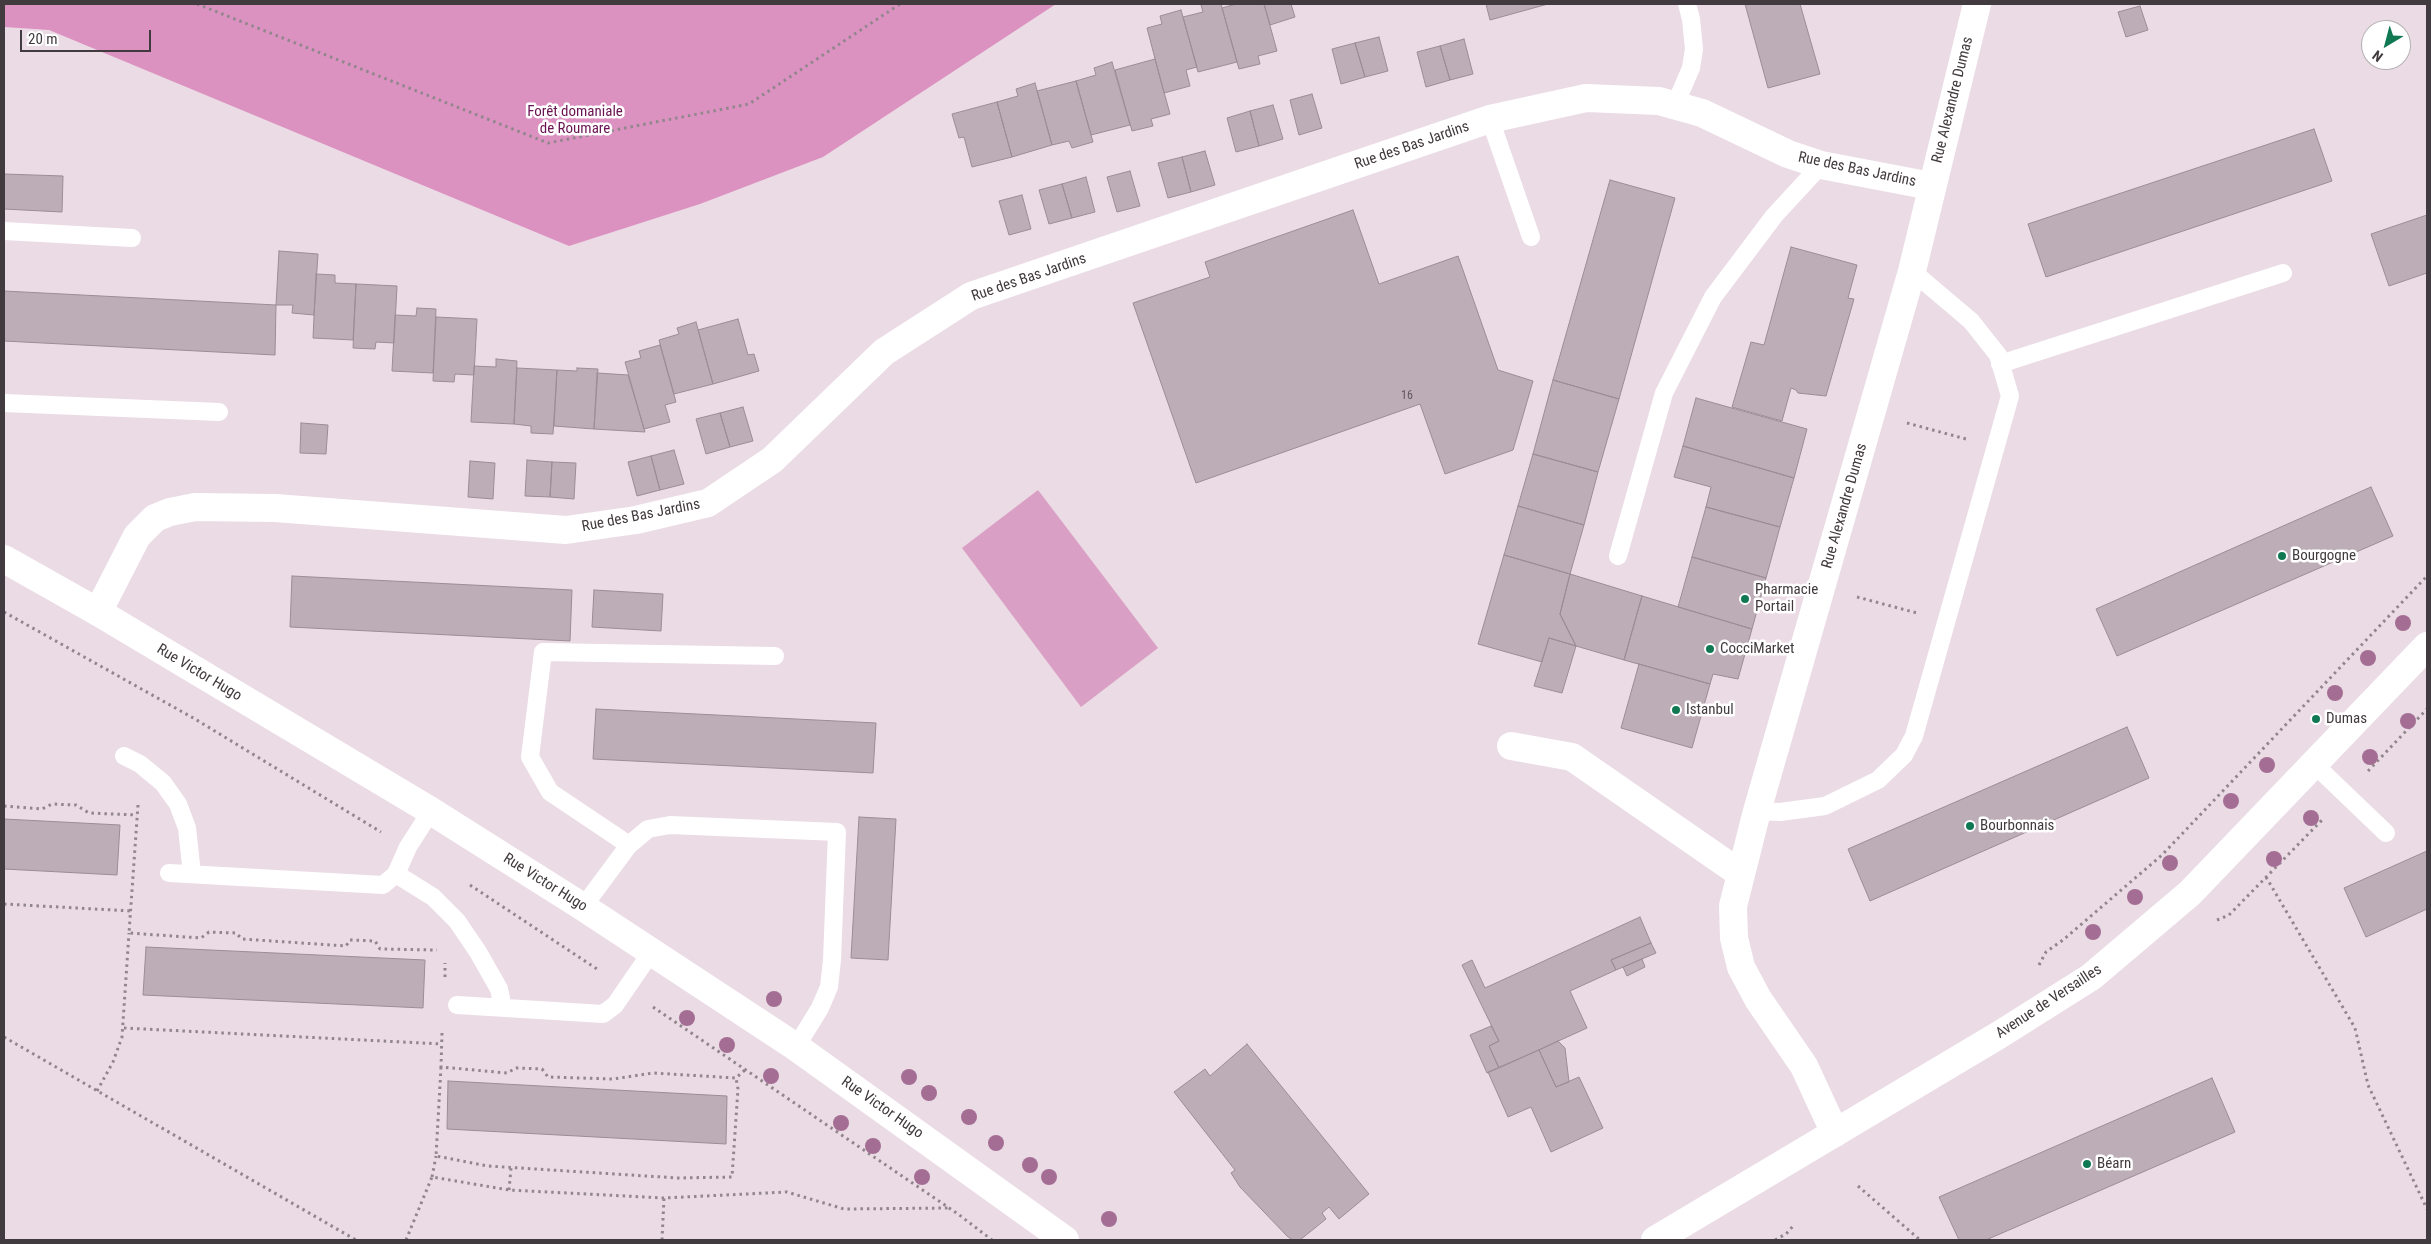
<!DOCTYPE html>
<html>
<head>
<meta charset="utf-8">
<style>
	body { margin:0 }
	#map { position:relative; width:2431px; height:1244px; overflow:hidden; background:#ebdbe5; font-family:"Roboto Condensed",sans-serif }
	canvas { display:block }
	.frame { position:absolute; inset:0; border:5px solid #413a3e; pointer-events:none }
	.north { position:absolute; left:2361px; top:20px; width:50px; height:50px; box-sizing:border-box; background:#fff; border:1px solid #b3b0b2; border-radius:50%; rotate:217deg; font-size:14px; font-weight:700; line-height:20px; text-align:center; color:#413a3e }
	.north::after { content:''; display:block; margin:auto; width:18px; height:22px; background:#107852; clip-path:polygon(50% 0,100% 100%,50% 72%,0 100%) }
	.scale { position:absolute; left:20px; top:30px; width:131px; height:22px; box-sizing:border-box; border:2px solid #413a3e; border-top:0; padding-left:6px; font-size:15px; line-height:18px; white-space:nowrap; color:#413a3e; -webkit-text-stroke:4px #fff; paint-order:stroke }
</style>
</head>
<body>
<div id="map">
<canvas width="2431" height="1244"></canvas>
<div class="frame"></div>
<div class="north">N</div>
<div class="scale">20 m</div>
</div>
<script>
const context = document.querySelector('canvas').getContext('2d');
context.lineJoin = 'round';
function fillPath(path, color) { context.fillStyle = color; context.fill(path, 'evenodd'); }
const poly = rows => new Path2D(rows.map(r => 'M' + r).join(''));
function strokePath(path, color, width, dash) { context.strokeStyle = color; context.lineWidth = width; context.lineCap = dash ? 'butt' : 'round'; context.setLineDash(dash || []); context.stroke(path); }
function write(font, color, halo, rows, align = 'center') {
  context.font = font + ' "Roboto Condensed",sans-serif'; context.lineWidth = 5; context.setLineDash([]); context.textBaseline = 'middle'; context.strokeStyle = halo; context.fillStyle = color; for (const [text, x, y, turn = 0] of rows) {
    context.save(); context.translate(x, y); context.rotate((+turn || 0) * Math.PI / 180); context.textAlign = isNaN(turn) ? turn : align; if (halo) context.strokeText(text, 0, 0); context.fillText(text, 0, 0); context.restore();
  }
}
fillPath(poly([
	[1038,490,1158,648,1081,707,962,548]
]), '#da9fc4');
fillPath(poly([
	[4,4,1056,4,823,157,700,204,569,246,49,30,4,27]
]), '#dc92c1');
const building = poly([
	[1206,4,1221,4,1237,62,1198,72,1183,17,1203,12,1201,5,1206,4],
	[1236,4,1264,4,1277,51,1258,56,1260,64,1239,69,1222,8,1236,4],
	[1264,4,1291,4,1295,17,1270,25,1264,4],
	[1486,4,1548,4,1490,20,1486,4],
	[1745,4,1800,4,1820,74,1768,88,1745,4],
	[2140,6,2148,30,2126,37,2118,12,2140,6],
	[1181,10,1197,67,1186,70,1190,86,1164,93,1147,28,1162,24,1160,16,1181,10],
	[1379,37,1388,71,1365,77,1355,43,1379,37],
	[1464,39,1473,74,1450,80,1440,46,1464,39],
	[1355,43,1365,77,1341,84,1332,49,1355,43],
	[1440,46,1450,80,1426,87,1417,52,1440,46],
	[1155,59,1170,114,1151,119,1153,126,1132,131,1115,70,1155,59],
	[1112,62,1130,125,1091,135,1076,81,1096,75,1094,68,1112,62],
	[1076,81,1093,142,1072,148,1069,141,1052,145,1037,91,1076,81],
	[1035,83,1052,145,1012,157,997,102,1018,96,1016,89,1035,83],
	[1312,94,1322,128,1299,135,1290,100,1312,94],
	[997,102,1012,157,972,167,964,137,959,138,952,114,997,102],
	[1273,105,1283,139,1259,146,1250,111,1273,105],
	[1250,111,1259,146,1236,152,1227,118,1250,111],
	[2314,129,2332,181,2046,277,2028,224,2314,129],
	[1205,151,1215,185,1191,192,1182,157,1205,151],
	[1182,157,1191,192,1168,198,1158,163,1182,157],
	[1130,171,1140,206,1117,212,1107,177,1130,171],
	[4,174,63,176,62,212,4,209,4,174],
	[1086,177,1095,212,1072,218,1062,184,1086,177],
	[1610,180,1675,198,1619,399,1553,380,1610,180],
	[1062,184,1072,218,1049,224,1039,190,1062,184],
	[1022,195,1031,229,1009,235,999,201,1022,195],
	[1353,210,1379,284,1458,256,1498,370,1533,381,1513,450,1445,474,1420,404,1196,483,1133,303,1210,277,1205,262,1353,210],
	[2427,215,2427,273,2389,286,2371,234,2427,215],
	[1791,247,1857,265,1848,298,1854,299,1826,396,1798,393,1796,390,1791,388,1782,421,1732,407,1751,342,1764,345,1791,247],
	[279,251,318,254,314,315,292,313,293,305,276,305,279,251],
	[316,274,335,275,335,283,356,284,353,340,313,338,316,274],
	[356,284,397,286,394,343,376,342,375,349,353,348,356,284],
	[4,291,276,305,275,355,4,341,4,291],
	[417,308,436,309,433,373,392,371,395,315,416,316,417,308],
	[436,317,477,319,474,375,455,374,454,382,433,381,436,317],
	[738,319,748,355,754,354,759,371,713,384,698,330,738,319],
	[696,322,713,384,674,394,659,340,679,334,677,328,696,322],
	[660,345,676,402,665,405,670,422,644,429,625,362,641,358,639,351,660,345],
	[496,359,517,361,514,424,471,422,474,366,496,367,496,359],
	[517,368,557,370,553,434,531,433,531,426,514,424,517,368],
	[577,368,598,369,594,429,554,426,557,370,577,371,577,368],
	[597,373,628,375,645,432,594,429,597,373],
	[1553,380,1619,399,1598,472,1533,454,1553,380],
	[1696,398,1807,429,1794,478,1683,446,1696,398],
	[743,407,753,441,730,447,720,413,743,407],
	[720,413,730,447,706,454,696,419,720,413],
	[301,423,328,425,326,454,300,453,301,423],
	[1683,446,1794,478,1780,527,1706,507,1711,487,1674,477,1683,446],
	[674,450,684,484,660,490,651,456,674,450],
	[1533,454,1598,472,1584,525,1518,506,1533,454],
	[651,456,660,490,637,496,628,462,651,456],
	[527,460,552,462,550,497,525,496,527,460],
	[470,461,495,463,493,499,468,497,470,461],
	[552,462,576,463,574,499,550,497,552,462],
	[2371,487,2393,536,2117,656,2096,609,2371,487],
	[1518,506,1584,525,1570,574,1504,555,1518,506],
	[1706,507,1780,527,1766,578,1692,557,1706,507],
	[1504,555,1570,574,1560,614,1576,646,1549,638,1542,662,1478,644,1504,555],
	[1692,557,1766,578,1752,629,1678,607,1692,557],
	[1570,574,1642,596,1624,660,1576,646,1560,614,1570,574],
	[292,576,572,590,570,641,290,627,292,576],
	[594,590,663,594,661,631,592,627,594,590],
	[1642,596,1752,629,1738,679,1713,674,1710,684,1624,660,1642,596],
	[1549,638,1576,646,1562,693,1534,686,1549,638],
	[1639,664,1710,684,1692,748,1621,728,1639,664],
	[596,709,876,723,873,773,593,759,596,709],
	[2127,727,2149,778,1870,901,1848,849,2127,727],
	[859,817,896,819,888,960,851,958,859,817],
	[4,819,120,825,117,875,4,869,4,819],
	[2427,851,2427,909,2366,937,2344,888,2427,851],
	[1640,917,1651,943,1611,960,1616,970,1570,991,1587,1028,1499,1068,1489,1046,1499,1041,1462,965,1472,960,1485,988,1640,917],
	[1651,943,1656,953,1616,970,1611,960,1651,943],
	[146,947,425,960,423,1008,143,995,146,947],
	[1642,959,1645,967,1627,976,1623,967,1642,959],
	[1491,1026,1499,1041,1489,1046,1499,1068,1487,1073,1470,1035,1491,1026],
	[1558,1041,1565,1048,1569,1082,1556,1087,1539,1050,1558,1041],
	[1247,1044,1369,1194,1339,1219,1329,1207,1322,1213,1326,1219,1300,1240,1292,1240,1287,1236,1240,1187,1231,1173,1235,1170,1174,1092,1205,1069,1210,1076,1247,1044],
	[1539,1050,1556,1087,1579,1077,1603,1128,1551,1152,1531,1107,1508,1117,1488,1072,1539,1050],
	[2212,1078,2235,1132,1986,1240,1959,1240,1939,1197,2212,1078],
	[448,1081,727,1096,726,1144,447,1129,448,1081]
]);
fillPath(building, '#bdadb7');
strokePath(building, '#9b8c95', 1);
strokePath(poly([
	[197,4,548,143,749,104,900,4],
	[1907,423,1966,439],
	[1857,597,1917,613],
	[4,612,195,719,381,832],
	[2368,771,2427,709],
	[138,805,129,933,201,938,209,932,236,933,242,939,346,946,350,940,375,941,380,949,437,950],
	[4,806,42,809,52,804,76,805,89,813,137,815],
	[2266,877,2355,1028,2368,1085,2427,1209],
	[470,885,600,971],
	[4,904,131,911],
	[2217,920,2229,915,2324,818],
	[2039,965,2046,952,2063,940,2162,855,2427,576],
	[445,977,445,963],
	[653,1007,958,1214,992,1240],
	[124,1028,442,1044],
	[442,1033,441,1067,507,1073,516,1068,542,1069,548,1077,613,1079,653,1073,736,1078,746,1069],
	[4,1037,356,1240],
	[441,1067,436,1156,488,1166,678,1178,732,1177,738,1089,736,1078],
	[97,1091,113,1062,122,1037,129,933],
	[432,1177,436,1156],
	[1858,1186,1920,1240],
	[509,1190,511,1168],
	[406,1240,432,1177,509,1190,664,1198,787,1192,844,1209,948,1208],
	[662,1240,664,1198],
	[1775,1240,1786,1234,1794,1225]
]), '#91868c', 3, [2.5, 4]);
strokePath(poly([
	[1675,105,1691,68,1694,49,1691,19,1687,4],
	[1490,119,1531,237],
	[4,231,132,238],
	[2000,364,2283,273],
	[4,403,219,412],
	[1618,556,1664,393,1713,297,1774,216,1821,165],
	[124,756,140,764,163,783,178,804,187,828,192,874],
	[2315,765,2386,833],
	[1757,811,1780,812,1825,806,1878,780,1904,755,1914,736,2010,396,1998,355,1971,321,1912,271],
	[629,845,550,792,530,757,543,652,775,656],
	[169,873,383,885,396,874,408,847,431,811],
	[396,874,433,897,457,921,478,952,499,989,503,1008],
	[583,907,629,845,648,829,670,825,837,832,832,960,829,987,820,1008,796,1047],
	[457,1005,603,1014,615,1005,652,951]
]), '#fff', 18);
strokePath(poly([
	[98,612,137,536,155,518,170,512,195,507,275,508,566,530,636,520,708,503,772,460,884,352,971,296,1490,119,1586,98,1659,101,1702,113,1788,154,1821,165,1931,186],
	[1511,746,1572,757,1741,874],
	[1835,1133,1804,1066,1758,999,1741,967,1734,938,1733,906,1757,811,1912,271,1977,4]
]), '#fff', 28);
strokePath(poly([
	[4,559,98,612,431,811,583,907,796,1047,1065,1240],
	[1655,1240,1999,1035,2091,977,2190,893,2427,646]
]), '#fff', 28);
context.fillStyle = '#a46d94';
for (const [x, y] of [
	[2403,623],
	[2368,658],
	[2335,693],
	[2408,721],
	[2370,757],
	[2267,765],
	[2231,801],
	[2311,818],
	[2274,859],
	[2170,863],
	[2135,897],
	[2093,932],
	[774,999],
	[687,1018],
	[727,1045],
	[771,1076],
	[909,1077],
	[929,1093],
	[969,1117],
	[841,1123],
	[996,1143],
	[873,1146],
	[1030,1165],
	[922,1177],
	[1049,1177],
	[1109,1219]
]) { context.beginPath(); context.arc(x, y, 8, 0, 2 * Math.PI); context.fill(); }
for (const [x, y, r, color] of [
	[2282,556,5,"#107852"],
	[1745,599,5,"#107852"],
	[1710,649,5,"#107852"],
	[1676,710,5,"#107852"],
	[2316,719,5,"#107852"],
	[1970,826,5,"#107852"],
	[2087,1164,5,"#107852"]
]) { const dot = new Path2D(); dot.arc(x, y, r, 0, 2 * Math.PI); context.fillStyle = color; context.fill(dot); strokePath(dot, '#fff', 2); }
write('12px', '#60575c', null, [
	["16",1407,396]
]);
write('15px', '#413a3e', '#fff', [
	["Rue Alexandre Dumas",1953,100,-76],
	["Rue des Bas Jardins",1412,146,-19],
	["Rue des Bas Jardins",1857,170,12],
	["Rue des Bas Jardins",1029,278,-19],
	["Rue Alexandre Dumas",1845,506,-74],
	["Rue des Bas Jardins",641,516,-11],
	["Rue Victor Hugo",199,673,31],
	["Rue Victor Hugo",545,883,32],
	["Avenue de Versailles",2049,1002,-33],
	["Rue Victor Hugo",882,1108,35]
]);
write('15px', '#691352', '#fff', [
	["Forêt domaniale",575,112],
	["de Roumare",575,129]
]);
write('15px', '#413a3e', '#fff', [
	["Bourgogne",2292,556],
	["Pharmacie",1755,590],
	["Portail",1755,607],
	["CocciMarket",1720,649],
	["Istanbul",1686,710],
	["Dumas",2326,719],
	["Bourbonnais",1980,826],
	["Béarn",2097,1164]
], 'left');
</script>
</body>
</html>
